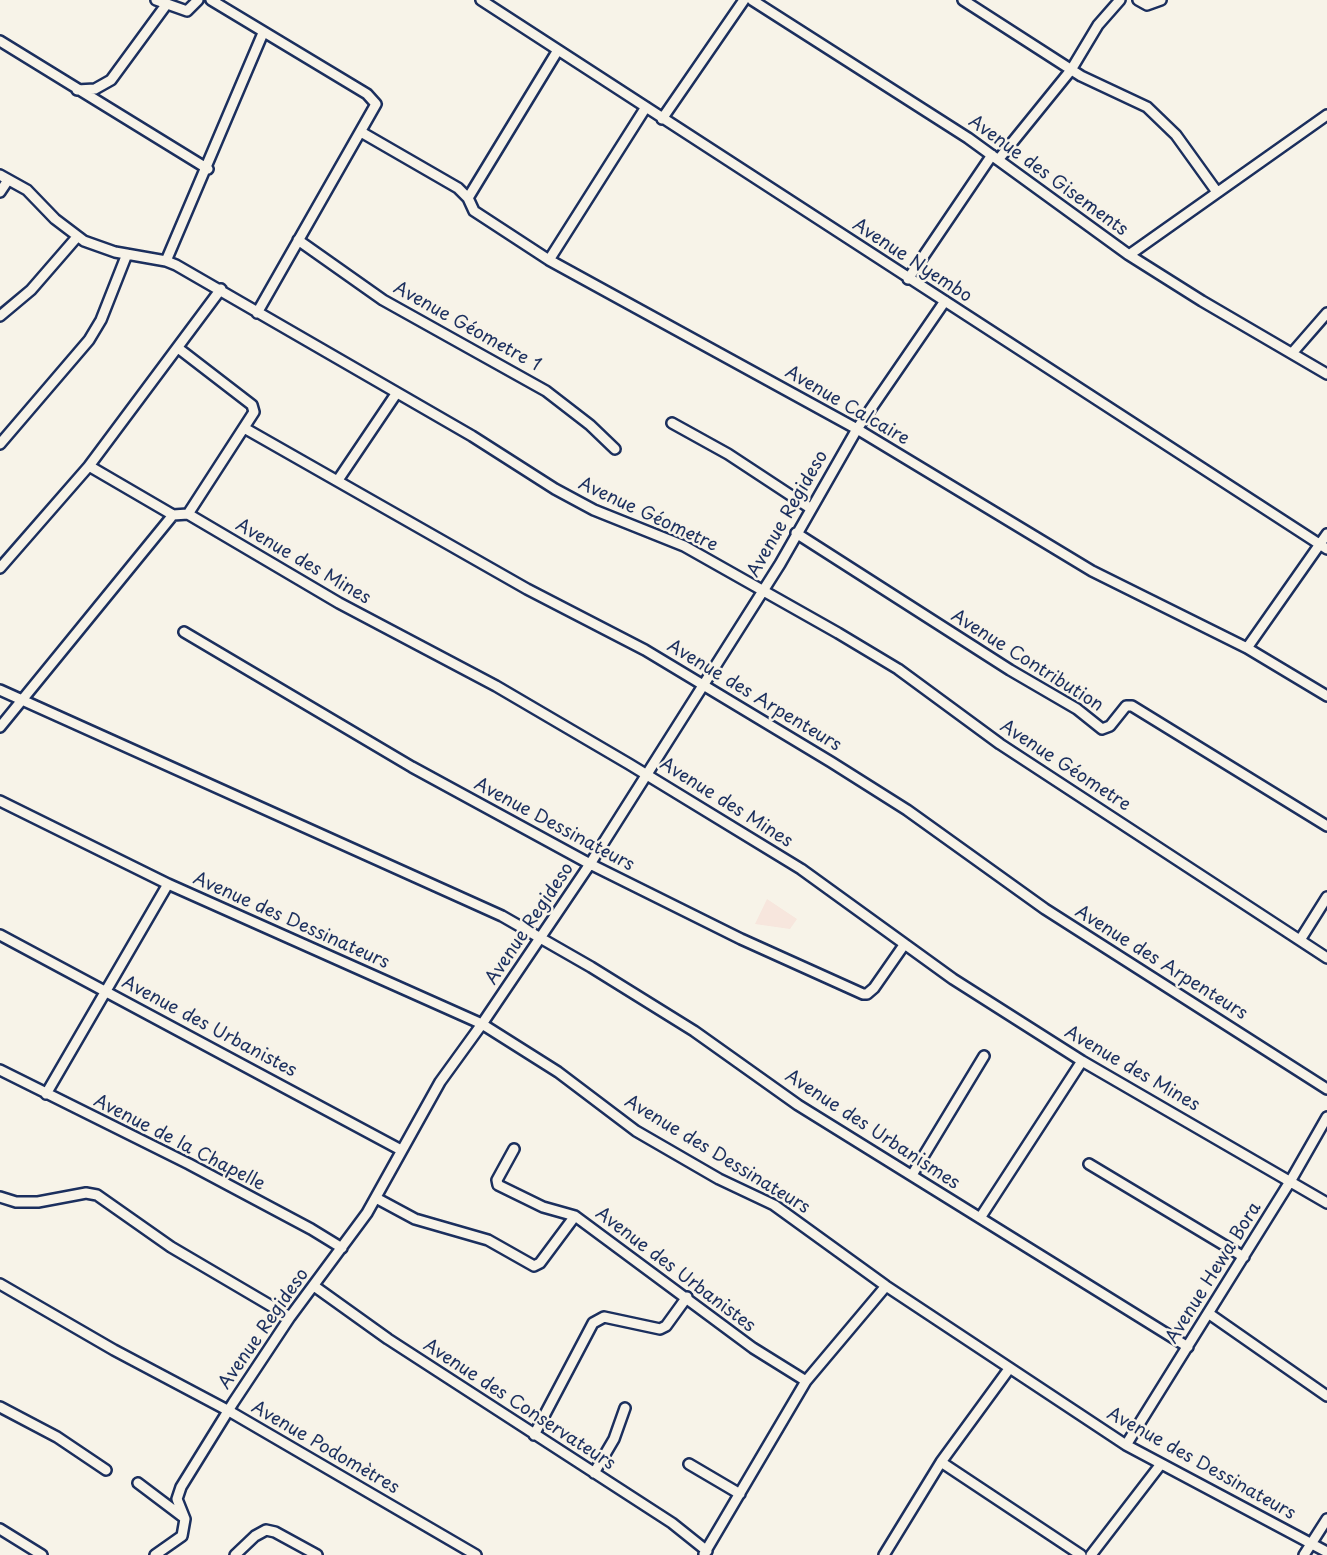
<!DOCTYPE html>
<meta charset="utf-8">
<style>
body{margin:0}
canvas{display:block;background:#f7f3e8}
</style>
<canvas width="1327" height="1555"></canvas>
<script>
const ctx = document.querySelector('canvas').getContext('2d');
ctx.lineJoin = 'round';
function paint(path, color) { ctx.fillStyle = color; ctx.fill(path, 'evenodd'); }
const toPath = rows => new Path2D(rows.map(r => 'M' + r).join(''));
function strokePath(path, color, width, dash) { ctx.strokeStyle = color; ctx.lineWidth = width; ctx.lineCap = dash ? 'butt' : 'round'; ctx.setLineDash(dash || []); ctx.stroke(path); }
function drawText(font, color, halo, rows, align = 'center') {
  ctx.font = font + ' "Playpen Sans",sans-serif'; ctx.lineWidth = 5; ctx.setLineDash([]); ctx.textBaseline = 'middle'; ctx.strokeStyle = halo; ctx.fillStyle = color; for (const [text, x, y, turn = 0] of rows) {
    ctx.save(); ctx.translate(x, y); ctx.rotate((+turn || 0) * Math.PI / 180); ctx.textAlign = isNaN(turn) ? turn : align; if (halo) ctx.strokeText(text, 0, 0); ctx.fillText(text, 0, 0); ctx.restore();
  }
}
const built = toPath([
 [767,899,797,919,790,929,755,924]
]);
const street = toPath([
 [156,0,187,11,198,0],
 [211,0,367,94,376,104,257,313],
 [481,0,1327,549],
 [752,0,968,138,1129,255,1202,301,1327,374],
 [963,0,1081,76,1147,107,1176,135,1217,192],
 [1138,0,1147,5,1161,0],
 [0,41,208,169],
 [77,90,95,89,111,80,166,5],
 [662,119,744,0],
 [361,132,458,188,468,198,474,211,549,260,857,429,1092,571,1247,648,1327,696],
 [998,160,1071,70,1098,25,1120,0],
 [0,175,27,190,55,219,84,241,115,252,166,261,176,265,472,436,555,489,594,510,684,546,838,633,898,669,1000,744,1327,958],
 [0,192,8,180],
 [468,198,558,50],
 [298,240,383,300,546,391,590,425,615,449],
 [1129,255,1327,115],
 [549,260,646,107],
 [166,261,263,33],
 [908,279,992,155],
 [0,316,31,290,77,237],
 [178,348,252,405,254,412,188,514],
 [1293,352,1327,313],
 [672,423,728,454,810,508],
 [246,429,527,589,645,650,831,762,907,810,1045,909,1327,1089],
 [0,444,89,340,101,320,127,254],
 [89,466,173,515,188,514,339,603,496,686,629,764,801,869,953,979,1082,1061,1327,1203],
 [338,480,396,394],
 [796,533,1010,670,1077,709,1102,729,1110,726,1126,706,1132,706,1327,826],
 [0,568,89,466,221,289],
 [184,632,412,767,590,864,741,939,863,994,867,994,874,988,904,945],
 [1247,648,1327,534],
 [0,690,502,916,591,967,694,1031,798,1105,1188,1347],
 [0,727,173,515],
 [0,801,168,884,482,1024,558,1072,636,1131,719,1179,774,1205,886,1286,1126,1445,1327,1552],
 [0,935,401,1150],
 [1300,940,1327,897],
 [0,1070,189,1164,311,1229,342,1248],
 [46,1094,168,884],
 [514,1149,497,1180,498,1185,543,1207,575,1216],
 [1089,1164,1244,1257],
 [912,1175,984,1056],
 [0,1197,16,1202,38,1202,86,1193,97,1195,171,1247,290,1317],
 [376,1198,415,1219,488,1240,534,1266,540,1263,575,1216,753,1348,806,1381],
 [980,1218,1082,1061],
 [0,1284,114,1350,229,1411,476,1555],
 [314,1286,388,1339,672,1523,707,1551],
 [1208,1313,1327,1396],
 [0,1407,57,1437,106,1470],
 [534,1435,593,1323,604,1317,660,1329,666,1326,687,1297],
 [1126,1445,1291,1180,1327,1117],
 [941,1462,1081,1555],
 [689,1464,740,1494],
 [594,1473,614,1439,625,1408],
 [138,1483,183,1517],
 [0,1529,42,1555],
 [704,1554,806,1381,886,1286],
 [155,1555,182,1536,185,1519,177,1499,181,1487,233,1403,290,1317,367,1213,440,1082,482,1024,590,864,780,564,857,429,945,301],
 [235,1555,255,1536,266,1530,275,1532,317,1555],
 [884,1555,941,1462,1009,1369],
 [1091,1555,1161,1464],
 [1304,1555,1327,1519]
]);
const streetNames = [
 ["Avenue des Gisements",1048,176,36],
 ["Avenue Nyembo",912,261,33],
 ["Avenue Géometre 1",467,327,29],
 ["Avenue Calcaire",847,406,30],
 ["Avenue Regideso",788,514,-60],
 ["Avenue Géometre",648,515,25],
 ["Avenue des Mines",303,562,30],
 ["Avenue Contribution",1027,661,32],
 ["Avenue des Arpenteurs",754,696,31],
 ["Avenue Géometre",1065,766,33],
 ["Avenue des Mines",726,803,32],
 ["Avenue Dessinateurs",554,825,28],
 ["Avenue des Dessinateurs",291,921,24],
 ["Avenue Regideso",530,924,-56],
 ["Avenue des Arpenteurs",1161,963,32],
 ["Avenue des Urbanistes",209,1027,28],
 ["Avenue des Mines",1132,1069,30],
 ["Avenue des Urbanismes",872,1130,33],
 ["Avenue de la Chapelle",179,1143,27],
 ["Avenue des Dessinateurs",717,1155,31],
 ["Avenue des Urbanistes",675,1270,37],
 ["Avenue Hewa Bora",1214,1273,-58],
 ["Avenue Regideso",264,1329,-55],
 ["Avenue des Conservateurs",519,1405,33],
 ["Avenue Podomètres",325,1448,30],
 ["Avenue des Dessinateurs",1201,1464,29]
];
paint(built, '#f7e6dd');
strokePath(street, '#1b2f5e', 14);
strokePath(street, '#f7f3e8', 9);
drawText('18px', '#1b2f5e', '#f7f3e8', streetNames);
</script>
